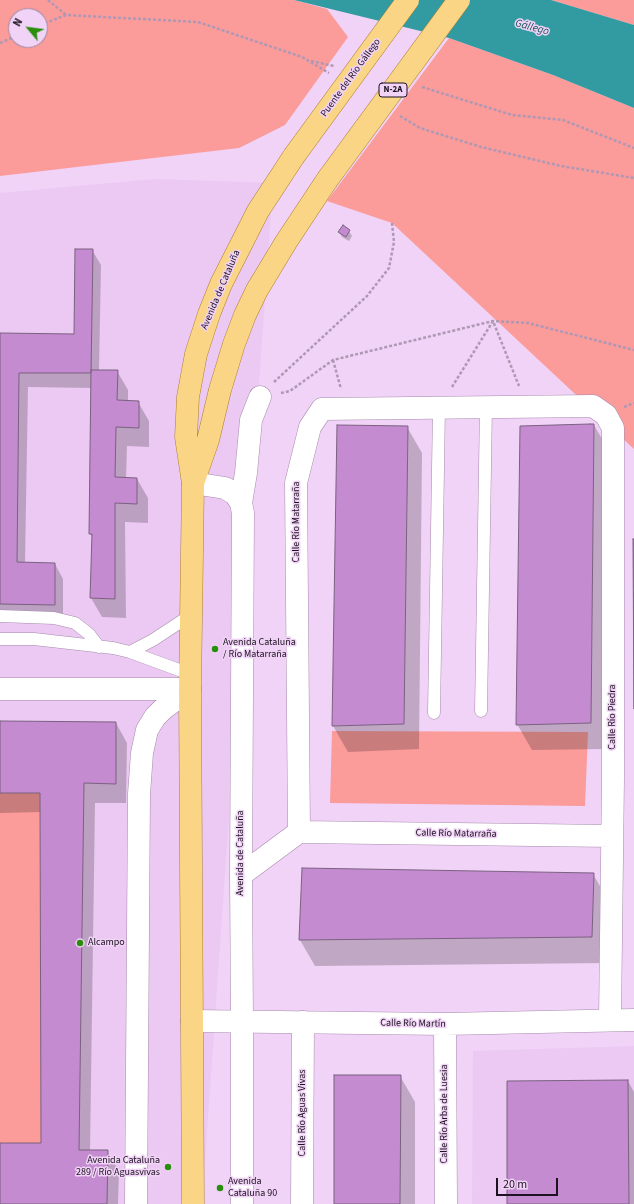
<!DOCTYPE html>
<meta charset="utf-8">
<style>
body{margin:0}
#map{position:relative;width:634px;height:1204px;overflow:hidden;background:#f0d3f6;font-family:"Source Sans 3",sans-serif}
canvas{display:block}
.north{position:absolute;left:8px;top:8px;width:40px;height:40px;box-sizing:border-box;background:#f0d3f6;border:1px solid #9c86a0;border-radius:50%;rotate:299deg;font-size:11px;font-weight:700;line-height:16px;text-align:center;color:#1d121f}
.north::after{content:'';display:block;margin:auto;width:14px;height:18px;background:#298e0b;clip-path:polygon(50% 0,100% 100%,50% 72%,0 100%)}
.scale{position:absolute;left:496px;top:1178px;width:62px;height:18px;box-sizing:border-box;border:2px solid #1d121f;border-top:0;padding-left:5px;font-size:12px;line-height:14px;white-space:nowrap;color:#1d121f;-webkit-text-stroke:3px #f0d3f6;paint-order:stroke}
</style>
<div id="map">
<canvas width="634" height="1204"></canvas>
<div class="north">N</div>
<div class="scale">20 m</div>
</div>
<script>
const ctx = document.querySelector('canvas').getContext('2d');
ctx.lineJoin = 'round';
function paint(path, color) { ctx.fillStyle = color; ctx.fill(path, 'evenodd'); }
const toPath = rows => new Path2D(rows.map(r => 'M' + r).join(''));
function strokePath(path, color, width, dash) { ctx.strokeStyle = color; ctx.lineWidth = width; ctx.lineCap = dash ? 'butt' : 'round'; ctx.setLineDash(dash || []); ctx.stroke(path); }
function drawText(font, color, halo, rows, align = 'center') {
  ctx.font = font + ' "Source Sans 3",sans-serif'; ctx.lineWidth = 3; ctx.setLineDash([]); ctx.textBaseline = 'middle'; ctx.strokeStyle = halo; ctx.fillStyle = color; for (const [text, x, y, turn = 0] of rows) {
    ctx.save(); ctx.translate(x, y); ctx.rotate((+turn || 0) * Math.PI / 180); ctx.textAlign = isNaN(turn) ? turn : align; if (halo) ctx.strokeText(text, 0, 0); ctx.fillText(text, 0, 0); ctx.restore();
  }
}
const built = toPath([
 [155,179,273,183,202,1204,0,1204,0,193],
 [634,1046,634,1204,472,1204,473,1051]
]);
const green = toPath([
 [0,0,294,0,327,9,348,37,285,125,239,148,0,176],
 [16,16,40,16,40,40,16,40],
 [551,0,634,0,634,25],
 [449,38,553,75,634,108,634,449,392,223,327,201],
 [332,731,588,732,585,806,330,803],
 [0,793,40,793,41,1143,0,1143]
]);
const water = toPath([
 [294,0,551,0,634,25,634,108,553,75,449,38]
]);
const shadow = toPath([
 [349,231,352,236,349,241,342,237,339,232],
 [92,250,101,265,99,371,117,371,128,390,128,401,138,402,149,421,149,447,127,446,126,479,137,479,148,498,148,523,125,522,126,618,102,617,91,598,93,539,90,533,91,388,28,387,25,563,55,564,63,579,63,620,0,619,0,334,75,335],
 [594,425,609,451,605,749,532,750,517,724],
 [407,427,422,453,419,749,348,752,333,726],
 [0,722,116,723,127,743,126,803,95,803,90,1151,107,1151,119,1171,118,1204,0,1204,0,1144,42,1144,41,812,0,813],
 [593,874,608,900,606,963,315,966,300,940],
 [400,1076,415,1102,415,1204,335,1204],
 [628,1081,634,1092,634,1204,508,1204]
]);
const building = toPath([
 [343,225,350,230,346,237,338,232,343,225],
 [75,249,93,249,91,373,19,373,17,562,55,563,55,605,0,604,0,333,74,334,75,249],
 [91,370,118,370,117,400,139,401,139,428,116,427,115,477,137,478,137,504,115,503,115,599,90,598,92,534,89,534,91,370],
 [590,424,594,424,591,723,516,725,520,426,590,424],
 [337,425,408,426,404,724,332,726,337,425],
 [633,539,634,539,634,709,633,539],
 [0,721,116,722,116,784,84,783,79,1150,108,1150,107,1204,0,1204,0,1143,41,1143,40,793,0,793,0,721],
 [302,868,594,873,592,937,299,940,302,868],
 [334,1075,401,1075,400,1204,334,1204,334,1075],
 [628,1080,629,1204,507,1204,507,1081,628,1080]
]);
const path = toPath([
 [48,0,66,15],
 [40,25,66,15,198,22,302,57,329,73],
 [0,43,16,36],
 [311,61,334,66],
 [422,87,512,115,563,120,634,148],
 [400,116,420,128,481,147,561,166,634,178],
 [333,360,341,389],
 [274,382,367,296,389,268,394,242,392,223],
 [452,387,493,321,519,386],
 [281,393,290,391,333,360,493,321,528,323,634,350],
 [624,407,634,403]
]);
const service = toPath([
 [0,616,54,618,75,623,89,634,99,647],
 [0,639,34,639,113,648,130,652,190,674],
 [130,652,153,640,191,615],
 [481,711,486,406],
 [434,713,439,408]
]);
const minor = toPath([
 [193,483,225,488,235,494,241,503,243,513,241,875,242,1021,242,1204],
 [241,503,246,473,251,420,260,397],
 [0,689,190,689],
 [299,832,296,483,310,427,322,409,593,406,606,415,613,428,613,778,610,1020],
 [241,875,299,832,612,836],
 [192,1021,445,1024,634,1020],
 [445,1024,446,1204],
 [136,1204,139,794,142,753,147,730,155,717,163,709,190,689],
 [302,1204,303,1022]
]);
const primary = toPath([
 [194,480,208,440,220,390,234,344,245,315,257,290,286,242,327,180],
 [193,1204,190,689,193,483,186,437,188,397,196,354,209,314,221,284,258,211,294,156]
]);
const primaryBridge = toPath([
 [294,156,408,0],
 [327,180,459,0]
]);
const markers = [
 [215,649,4,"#298e0b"],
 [80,943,4,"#298e0b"],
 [168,1167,4,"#298e0b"],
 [220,1188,4,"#298e0b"]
];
const shields = [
 [393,90,28]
];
const shieldNames = [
 ["N-2A",393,90]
];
const streetNames = [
 ["Puente del Río Gállego",351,78,-54],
 ["Avenida de Cataluña",221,290,-67],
 ["Calle Río Matarraña",297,522,-90],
 ["Calle Río Piedra",613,717,-90],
 ["Calle Río Matarraña",456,834,1],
 ["Avenida de Cataluña",241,853,-90],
 ["Calle Río Martín",413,1024,1],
 ["Calle Río Aguas Vivas",303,1113,-90],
 ["Calle Río Arba de Luesia",445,1114,-90]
];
const poiNames = [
 ["Avenida Cataluña",223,643],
 ["/ Río Matarraña",223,655],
 ["Alcampo",88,943],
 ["Avenida Cataluña",160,1161,"right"],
 ["289 / Río Aguasvivas",160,1173,"right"],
 ["Avenida",228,1182],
 ["Cataluña 90",228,1194]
];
const waterNames = [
 ["Gállego",532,28,15]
];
paint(built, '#ecc9f3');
paint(green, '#fb9b9a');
paint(water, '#329ba1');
paint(shadow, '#0003');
paint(building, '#c58bd1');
strokePath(building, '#7a6180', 1);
strokePath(service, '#a68bac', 13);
strokePath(minor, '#a68bac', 23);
strokePath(primary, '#ac7f2e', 23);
strokePath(path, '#af98b4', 2.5, [3, 2]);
strokePath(service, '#fff', 12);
strokePath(minor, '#fff', 22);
strokePath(primary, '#fbd586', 22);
strokePath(primaryBridge, '#ac7f2e', 23, []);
strokePath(primaryBridge, '#fbd586', 22);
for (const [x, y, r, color] of markers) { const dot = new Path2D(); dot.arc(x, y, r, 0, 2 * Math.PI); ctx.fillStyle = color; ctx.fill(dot); strokePath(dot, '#f0d3f6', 1.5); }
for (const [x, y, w] of shields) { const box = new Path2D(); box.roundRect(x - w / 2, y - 7, w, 14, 3); ctx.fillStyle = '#f0d3f6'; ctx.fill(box); strokePath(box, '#1d121f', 1); }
drawText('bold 9px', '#1d121f', null, shieldNames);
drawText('10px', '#1d121f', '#f0d3f6', streetNames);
drawText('10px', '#1d121f', '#f0d3f6', poiNames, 'left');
drawText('italic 11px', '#1a5458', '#f0d3f6', waterNames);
</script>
